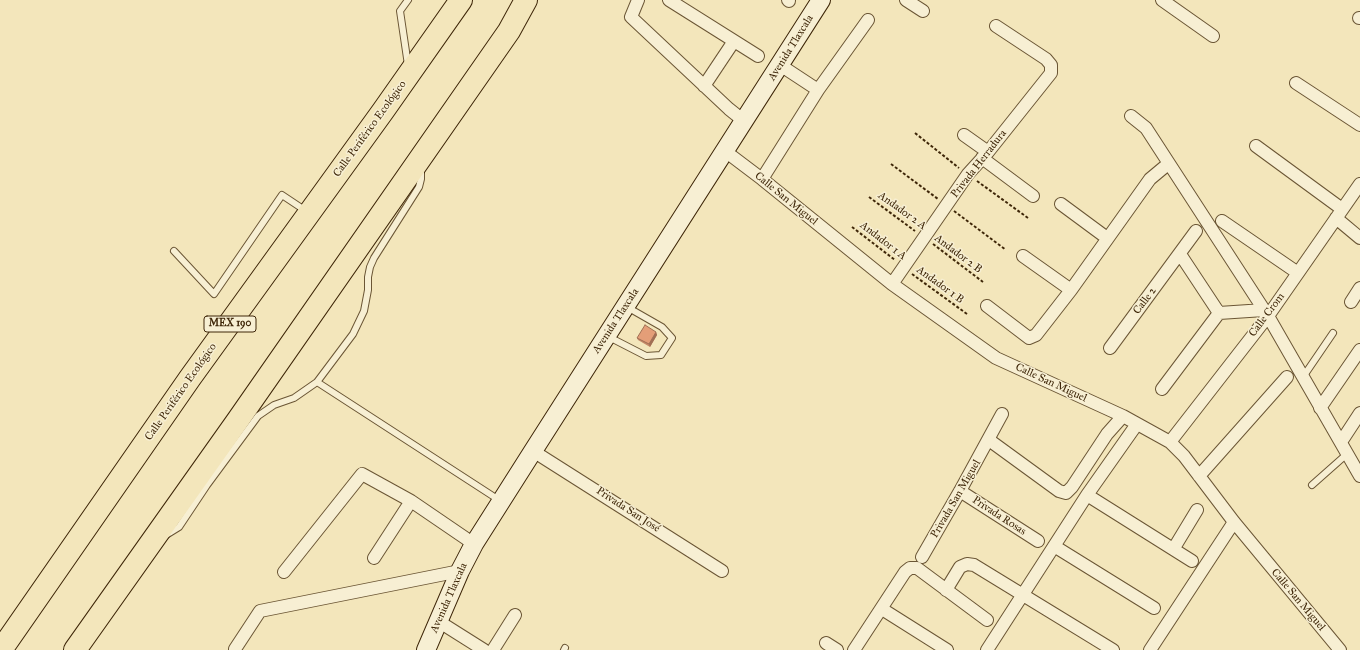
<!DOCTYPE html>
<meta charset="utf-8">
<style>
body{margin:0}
canvas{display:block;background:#f3e6bb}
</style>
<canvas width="1360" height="650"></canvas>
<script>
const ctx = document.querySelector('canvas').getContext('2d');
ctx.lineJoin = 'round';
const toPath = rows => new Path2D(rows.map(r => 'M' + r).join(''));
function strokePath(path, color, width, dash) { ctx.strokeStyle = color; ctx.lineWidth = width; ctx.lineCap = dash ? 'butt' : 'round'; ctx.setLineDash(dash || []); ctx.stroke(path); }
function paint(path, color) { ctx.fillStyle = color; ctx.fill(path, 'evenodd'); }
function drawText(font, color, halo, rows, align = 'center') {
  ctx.font = font + ' "IM FELL Great Primer",serif'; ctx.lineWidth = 3; ctx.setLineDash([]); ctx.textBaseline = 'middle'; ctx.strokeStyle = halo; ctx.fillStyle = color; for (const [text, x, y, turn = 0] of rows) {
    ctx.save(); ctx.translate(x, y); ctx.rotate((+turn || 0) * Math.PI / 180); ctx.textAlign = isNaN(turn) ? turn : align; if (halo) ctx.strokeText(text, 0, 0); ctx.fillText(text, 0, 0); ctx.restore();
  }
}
const path = toPath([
 [915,133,959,168],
 [891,164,938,199],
 [977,181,1028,218],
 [869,197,915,231],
 [954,211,1006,250],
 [852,227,895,260],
 [933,244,983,282],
 [912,274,967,314]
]);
const lane = toPath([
 [408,0,400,11,408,65],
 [174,251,214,294,282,195,306,211],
 [609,337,646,356,661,355,672,338,662,327,627,307],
 [1303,377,1333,333],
 [317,382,499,500],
 [1312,485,1347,454],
 [166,535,179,527,207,485,258,416,274,405,294,398,317,382,353,334,364,311,368,290,368,277,370,267,374,258,419,187,421,179,421,169],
 [564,650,565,648]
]);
const street = toPath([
 [638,0,631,17,729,109,744,121],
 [669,0,758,56],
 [788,0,789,1],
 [906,0,923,11],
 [1162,0,1213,36],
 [1359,18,1360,18],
 [780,65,818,90],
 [1296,83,1360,125],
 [704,86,734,41],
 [1131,116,1146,128,1268,316,1360,476],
 [964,135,988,152],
 [1256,146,1342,209],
 [725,151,762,179,892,284,996,358,1123,416,1170,442,1184,456,1234,522,1340,650],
 [982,158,1033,196],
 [762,179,818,90,868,20],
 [1061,204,1107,238],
 [1336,218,1360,238],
 [1222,221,1298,273],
 [1180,254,1219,313],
 [1023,256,1071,290],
 [892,284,968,174,988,152,1051,73,1051,65,1046,59,996,26],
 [1351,302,1360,288],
 [987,306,1029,338,1036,335,1071,290,1150,179,1168,164],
 [1110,348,1196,231],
 [1162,389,1219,313,1264,310],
 [1320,408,1360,350],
 [989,440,1059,491,1066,493,1072,487,1107,434,1123,416],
 [1170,442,1268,316,1360,184],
 [1341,442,1360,413],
 [533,451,722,571],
 [1199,476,1287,377],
 [960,491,1038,541],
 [1087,495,1192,561],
 [1054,546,1154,608],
 [1174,548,1197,510],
 [922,557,960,491,1002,414],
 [374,558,411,501],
 [284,572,362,474,411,501,474,544],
 [946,590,960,567,967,564,974,565,1113,650],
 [882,609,947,650],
 [438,621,484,650],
 [826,643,837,650],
 [235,649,260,611,460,571],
 [493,650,515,615],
 [854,650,905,572,910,568,917,568,987,620],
 [987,650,1087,495,1137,424],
 [1150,650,1234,522]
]);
const secondary = toPath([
 [426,650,460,571,474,544,533,451,821,0]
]);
const highway = toPath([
 [1,650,190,378,383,111,461,0],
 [75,650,238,420,509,31,526,0]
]);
const wall = toPath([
 [656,332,657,335,650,347,638,340,637,338]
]);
const shadedWall = toPath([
 [656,332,657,335,650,347,649,344]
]);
const building = toPath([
 [645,325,656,332,649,344,637,338,645,325]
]);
const shields = [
 [230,324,52]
];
const shieldNames = [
 ["MEX 190",230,324]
];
const streetNames = [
 ["Avenida Tlaxcala",791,48,-58],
 ["Calle Periférico Ecológico",370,129,-54],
 ["Privada Herradura",979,164,-52],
 ["Calle San Miguel",786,199,39],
 ["Andador 2 A",902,211,36],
 ["Andador 1 A",883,241,38],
 ["Andador 2 B",958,254,37],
 ["Andador 1 B",940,285,36],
 ["Calle 2",1145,301,-53],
 ["Calle Crom",1267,315,-53],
 ["Avenida Tlaxcala",616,321,-57],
 ["Calle San Miguel",1051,383,25],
 ["Calle Periférico Ecológico",181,392,-55],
 ["Privada San Miguel",956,499,-60],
 ["Privada San José",628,510,33],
 ["Privada Rosas",999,516,33],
 ["Avenida Tlaxcala",449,598,-66],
 ["Calle San Miguel",1298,600,50]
];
strokePath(lane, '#6b5635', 8);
strokePath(street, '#6b5635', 14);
strokePath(secondary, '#3e2608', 20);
strokePath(highway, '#3e2608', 24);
strokePath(path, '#3e2608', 2, [3, 2]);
strokePath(lane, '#f7efd3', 6);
strokePath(street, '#f7efd3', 12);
strokePath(secondary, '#f7efd3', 18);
strokePath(highway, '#f3e6bb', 22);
paint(wall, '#c48867');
paint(shadedWall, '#a06f54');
paint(building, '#e49e78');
strokePath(building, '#a06f54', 1);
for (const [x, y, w] of shields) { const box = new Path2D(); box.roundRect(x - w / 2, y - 8, w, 16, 3); ctx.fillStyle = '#f7efd3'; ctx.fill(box); strokePath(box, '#3e2608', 1); }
drawText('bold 10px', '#3e2608', null, shieldNames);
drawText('11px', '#3e2608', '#f7efd3', streetNames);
</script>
